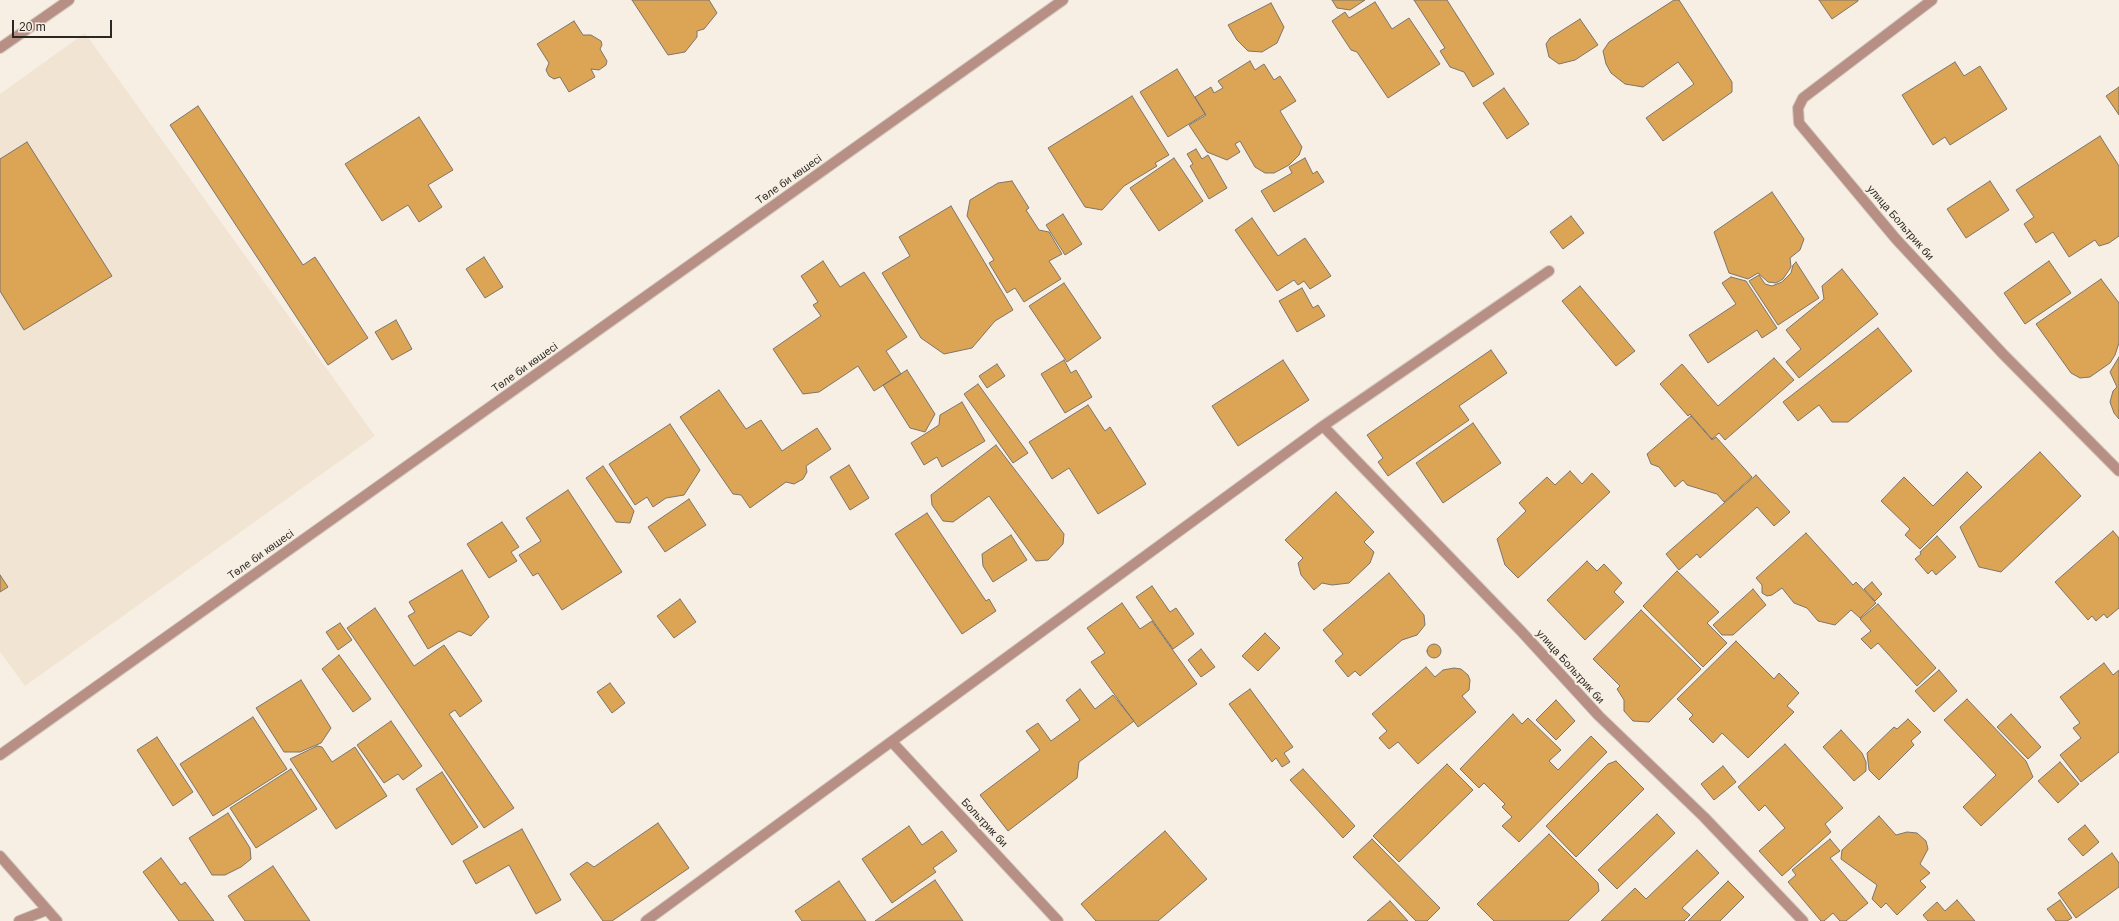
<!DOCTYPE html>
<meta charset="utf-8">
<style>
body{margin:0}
#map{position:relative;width:2119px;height:921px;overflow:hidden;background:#f8efe4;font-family:Helvetica,sans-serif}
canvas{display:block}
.scale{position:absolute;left:12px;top:20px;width:100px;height:18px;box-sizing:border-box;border:2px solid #2b2824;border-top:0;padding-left:5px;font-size:12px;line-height:14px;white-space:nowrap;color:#2b2824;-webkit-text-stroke:3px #f8efe4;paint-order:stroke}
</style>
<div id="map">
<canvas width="2119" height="921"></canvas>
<div class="scale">20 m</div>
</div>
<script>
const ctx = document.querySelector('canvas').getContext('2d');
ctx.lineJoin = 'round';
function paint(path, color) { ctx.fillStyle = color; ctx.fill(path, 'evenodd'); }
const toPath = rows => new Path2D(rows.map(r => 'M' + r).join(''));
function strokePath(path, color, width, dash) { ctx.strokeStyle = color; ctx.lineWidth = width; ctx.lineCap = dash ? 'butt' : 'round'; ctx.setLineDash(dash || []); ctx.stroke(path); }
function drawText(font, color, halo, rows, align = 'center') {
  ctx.font = font + ' Helvetica,sans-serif'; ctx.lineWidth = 4; ctx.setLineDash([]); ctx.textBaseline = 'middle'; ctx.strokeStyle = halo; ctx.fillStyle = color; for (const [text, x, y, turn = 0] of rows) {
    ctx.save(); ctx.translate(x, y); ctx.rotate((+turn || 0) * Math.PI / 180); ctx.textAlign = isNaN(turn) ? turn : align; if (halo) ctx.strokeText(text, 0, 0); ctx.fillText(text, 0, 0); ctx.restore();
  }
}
const built = toPath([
 [85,33,375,436,25,686,0,652,0,94]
]);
const building = toPath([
 [632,0,709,0,717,13,704,29,697,31,697,37,685,52,668,55,632,0],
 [1332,0,1365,0,1350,10,1337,8,1332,0],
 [1414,0,1447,0,1494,74,1473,87,1464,72,1450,67,1440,51,1445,48,1414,0],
 [1674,0,1679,0,1732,82,1732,92,1663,141,1646,118,1694,84,1678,62,1643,87,1625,84,1611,73,1606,64,1603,51,1609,42,1674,0],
 [1819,0,1858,0,1858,1,1832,19,1819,0],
 [1375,2,1392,29,1409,18,1440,64,1388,98,1357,52,1351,50,1332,21,1345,12,1349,18,1375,2],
 [1271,3,1284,27,1277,43,1262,52,1248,51,1237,40,1228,25,1271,3],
 [1580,19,1598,45,1575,60,1559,64,1549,57,1546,44,1550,38,1580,19],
 [574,21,583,35,591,35,601,41,602,45,600,49,607,61,606,65,599,70,591,69,595,77,569,92,560,77,554,79,549,76,546,70,549,63,537,44,574,21],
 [1250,61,1255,70,1264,64,1274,80,1280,76,1296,101,1280,111,1302,147,1299,155,1289,165,1274,173,1265,173,1255,167,1240,141,1235,144,1240,152,1227,160,1207,152,1189,125,1206,115,1195,97,1211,87,1214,93,1223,88,1218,81,1250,61],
 [1955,62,1964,76,1980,66,2007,109,1950,145,1945,137,1933,145,1902,95,1955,62],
 [1177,69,1205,114,1168,137,1140,92,1177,69],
 [2119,87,2119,115,2106,96,2119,87],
 [1504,88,1529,124,1507,139,1483,103,1504,88],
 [1132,96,1169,155,1155,163,1157,166,1124,186,1102,210,1085,207,1048,148,1132,96],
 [198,106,303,265,315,257,368,338,328,365,170,125,198,106],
 [419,117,453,170,428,185,442,207,419,222,408,205,382,221,345,164,419,117],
 [2100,136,2119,166,2119,236,2109,243,2099,246,2095,240,2069,257,2053,232,2036,243,2024,224,2034,217,2016,190,2100,136],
 [27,142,112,276,24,330,0,291,0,159,27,142],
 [1196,149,1202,159,1208,155,1227,188,1209,199,1190,166,1193,164,1187,154,1196,149],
 [1174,158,1203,201,1159,231,1130,188,1174,158],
 [1305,158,1313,174,1317,171,1324,182,1274,212,1261,191,1292,173,1289,167,1305,158],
 [1012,181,1029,208,1026,210,1039,230,1049,232,1062,254,1049,261,1061,279,1024,302,1015,288,1007,293,989,263,994,260,967,216,970,200,998,183,1012,181],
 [1990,181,2009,210,1966,238,1947,209,1990,181],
 [1772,192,1804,239,1800,250,1790,258,1791,267,1783,279,1776,283,1768,282,1758,273,1748,279,1729,273,1714,232,1772,192],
 [951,206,1013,310,995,321,972,348,944,354,921,338,882,273,910,256,899,237,951,206],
 [1063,214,1082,244,1065,255,1046,225,1063,214],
 [1571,216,1584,233,1563,249,1550,232,1571,216],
 [1252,218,1278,256,1305,238,1331,276,1310,289,1304,281,1298,285,1294,280,1277,291,1235,230,1252,218],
 [484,257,503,287,485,298,466,269,484,257],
 [823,261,840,287,864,272,907,337,886,351,901,374,874,391,858,366,819,392,803,394,773,349,821,316,813,305,818,302,801,276,823,261],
 [2049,261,2071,293,2025,324,2004,293,2049,261],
 [1796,262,1819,298,1778,325,1749,281,1759,275,1765,284,1772,286,1782,282,1791,273,1793,265,1796,262],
 [1842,269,1878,314,1799,378,1786,362,1801,349,1786,330,1824,299,1822,286,1842,269],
 [1731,277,1746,281,1777,328,1762,338,1757,330,1708,363,1689,335,1736,304,1722,283,1731,277],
 [2101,279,2119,303,2119,343,2115,355,2110,363,2090,377,2080,378,2071,373,2036,324,2101,279],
 [1064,283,1101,338,1067,362,1029,306,1064,283],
 [1580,286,1635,351,1616,366,1562,301,1580,286],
 [1302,288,1313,308,1318,305,1325,316,1297,332,1279,301,1302,288],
 [396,320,412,349,392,360,375,332,396,320],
 [1878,328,1912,371,1848,422,1832,422,1819,405,1798,421,1783,402,1878,328],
 [1491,350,1507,373,1459,406,1469,420,1388,476,1378,462,1383,458,1367,435,1491,350],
 [2119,357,2119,419,2114,413,2110,402,2113,391,2117,387,2110,372,2119,357],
 [1774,358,1794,380,1725,440,1719,433,1712,439,1690,414,1688,416,1660,384,1682,364,1718,406,1774,358],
 [1064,360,1071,373,1076,370,1092,397,1065,413,1041,374,1064,360],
 [1283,360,1309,400,1238,446,1212,406,1283,360],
 [997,364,1005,376,987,388,979,376,997,364],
 [907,370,935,414,925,432,910,428,883,385,907,370],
 [978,384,1028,453,1013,463,964,394,978,384],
 [719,390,746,429,761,420,782,451,817,428,831,449,806,466,807,472,803,479,794,484,786,482,750,508,741,495,733,494,680,417,719,390],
 [962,402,985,441,942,467,937,457,924,465,911,443,939,425,940,415,962,402],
 [1088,405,1105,431,1110,427,1146,484,1098,514,1069,468,1052,479,1029,442,1088,405],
 [1691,416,1712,440,1716,437,1752,477,1724,502,1717,494,1687,485,1683,480,1675,487,1659,467,1651,464,1647,454,1691,416],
 [1473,423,1501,463,1443,503,1416,463,1473,423],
 [670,424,700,470,684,495,666,498,653,507,647,497,635,505,609,464,670,424],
 [996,445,1064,534,1063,544,1048,560,1036,561,989,496,953,522,943,521,932,505,931,495,996,445],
 [2040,452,2081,496,2001,572,1979,567,1960,527,2040,452],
 [849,465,869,498,850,510,830,477,849,465],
 [603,466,634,511,630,523,616,522,586,478,603,466],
 [1570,471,1582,484,1592,473,1610,492,1518,578,1505,565,1497,539,1526,511,1519,503,1547,477,1555,485,1570,471],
 [1967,472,1982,487,1920,549,1905,535,1910,529,1881,501,1904,477,1933,506,1967,472],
 [1756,475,1790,512,1774,526,1757,507,1700,558,1697,554,1679,570,1666,554,1756,475],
 [568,490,622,572,562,610,538,573,533,576,519,555,541,541,526,518,568,490],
 [1336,492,1374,532,1364,542,1374,552,1370,563,1349,583,1332,585,1322,583,1314,590,1301,575,1298,563,1303,558,1285,540,1336,492],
 [689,499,706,525,665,552,648,527,689,499],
 [927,513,986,601,989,599,996,611,962,634,895,534,927,513],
 [502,522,519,547,511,552,517,561,489,578,467,544,502,522],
 [2113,531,2119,538,2119,608,2107,618,2104,614,2096,621,2092,616,2088,620,2055,582,2113,531],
 [1806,533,1853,585,1856,582,1876,603,1860,618,1851,610,1835,625,1818,621,1807,608,1794,603,1782,588,1772,595,1767,596,1762,593,1762,585,1756,578,1806,533],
 [1011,535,1027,560,993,582,983,566,982,554,1011,535],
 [1937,536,1956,557,1936,575,1932,570,1928,574,1915,559,1921,554,1920,552,1937,536],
 [1587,561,1597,571,1604,564,1622,583,1614,592,1624,602,1585,640,1547,600,1587,561],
 [462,570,489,617,471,636,459,631,428,649,408,616,415,612,409,602,462,570],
 [1677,571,1719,612,1707,623,1727,643,1703,667,1643,606,1677,571],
 [1389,573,1424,615,1425,625,1417,635,1402,640,1360,676,1355,671,1348,677,1335,661,1343,654,1323,630,1389,573],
 [0,575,8,587,0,592,0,575],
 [1872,582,1882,594,1875,601,1864,589,1872,582],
 [1152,586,1170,612,1176,608,1194,634,1173,649,1136,597,1152,586],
 [1753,589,1766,605,1733,635,1722,635,1713,625,1753,589],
 [680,599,696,622,674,638,657,616,680,599],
 [1122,603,1140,629,1152,621,1197,684,1138,727,1091,662,1105,653,1087,628,1122,603],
 [1878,604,1936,668,1917,686,1878,643,1871,649,1861,639,1871,631,1860,619,1878,604],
 [375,608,414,666,444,645,482,701,460,717,455,710,449,714,514,808,484,828,347,628,375,608],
 [1641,610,1701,669,1649,722,1633,721,1624,711,1624,700,1617,689,1620,686,1593,659,1641,610],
 [340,623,352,640,338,650,326,632,340,623],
 [1265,633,1280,648,1258,671,1242,656,1265,633],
 [1736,641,1774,679,1779,673,1799,693,1787,706,1794,712,1748,758,1722,733,1713,743,1689,719,1693,715,1677,699,1736,641],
 '1427 651a7 7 0 1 1 14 0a7 7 0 1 1-14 0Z',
 [1201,649,1215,667,1201,677,1188,660,1201,649],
 [339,655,371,699,353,712,322,669,339,655],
 [2104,663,2113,675,2119,670,2119,752,2081,782,2060,755,2081,738,2073,728,2080,723,2060,697,2104,663],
 [1426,667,1435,677,1443,670,1454,668,1461,669,1468,675,1470,680,1469,690,1462,696,1476,712,1418,764,1398,742,1389,749,1379,738,1387,731,1372,714,1426,667],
 [1939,670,1957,691,1934,712,1915,691,1939,670],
 [301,680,331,728,321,743,300,752,284,752,256,708,301,680],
 [610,683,625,703,612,713,597,692,610,683],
 [1080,689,1095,709,1113,695,1134,721,1079,762,1077,778,1008,831,980,795,1040,750,1026,731,1038,723,1051,741,1080,720,1066,700,1080,689],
 [1250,689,1293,747,1284,753,1290,762,1282,767,1276,758,1272,762,1229,704,1250,689],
 [1967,699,2026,761,2033,777,1981,826,1963,807,1996,775,1944,720,1967,699],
 [1556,700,1575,721,1556,740,1536,720,1556,700],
 [1513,714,1522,724,1528,718,1561,750,1549,761,1558,770,1591,736,1607,752,1519,842,1502,826,1512,817,1502,807,1505,804,1484,783,1479,788,1460,769,1513,714],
 [2011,714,2041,747,2028,759,1997,727,2011,714],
 [253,717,287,769,213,816,180,764,253,717],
 [1908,719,1921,732,1911,741,1914,745,1879,780,1869,770,1867,753,1894,727,1897,729,1908,719],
 [391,721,422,766,403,780,398,774,384,783,357,745,391,721],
 [1841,730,1862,753,1866,762,1866,771,1854,781,1823,747,1841,730],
 [157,737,193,792,173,806,137,750,157,737],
 [1785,744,1843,808,1825,824,1831,832,1782,876,1759,851,1785,828,1765,805,1759,811,1738,787,1785,744],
 [317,746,322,747,332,762,355,747,387,796,336,829,290,759,317,746],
 [1616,761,1644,789,1576,857,1546,826,1608,764,1616,761],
 [2060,762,2079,784,2058,803,2038,781,2060,762],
 [1447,764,1473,790,1399,862,1373,836,1447,764],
 [1723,766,1736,782,1714,800,1701,784,1723,766],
 [291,769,317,809,256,848,230,808,291,769],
 [1303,769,1355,826,1343,838,1290,780,1303,769],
 [442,772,478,827,452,845,416,789,442,772],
 [228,813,250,848,251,859,241,867,225,875,212,875,189,838,228,813],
 [1657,814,1675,833,1617,889,1598,870,1657,814],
 [1879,816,1896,835,1907,832,1917,833,1926,841,1928,849,1920,864,1930,873,1920,881,1926,887,1897,915,1886,903,1881,908,1872,899,1877,885,1841,859,1842,850,1879,816],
 [658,823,689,868,612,921,603,921,570,874,587,862,594,867,658,823],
 [2085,825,2099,842,2083,856,2068,839,2085,825],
 [909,826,922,845,942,831,957,851,933,868,936,872,892,903,862,859,909,826],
 [522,829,561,900,536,914,509,865,476,884,463,861,522,829],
 [1165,831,1207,879,1158,921,1096,921,1081,904,1165,831],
 [1549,834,1598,883,1599,891,1568,921,1494,921,1477,904,1549,834],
 [1372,839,1440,908,1427,921,1416,921,1353,857,1372,839],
 [1830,839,1840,851,1830,858,1868,903,1846,921,1840,921,1833,913,1824,921,1821,921,1788,882,1796,875,1792,870,1830,839],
 [1697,850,1719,873,1682,908,1690,915,1684,921,1601,921,1635,888,1646,899,1697,850],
 [2112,853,2119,863,2119,887,2076,918,2058,893,2112,853],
 [161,858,181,885,185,882,214,921,179,921,143,872,161,858],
 [273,866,310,921,245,921,228,896,273,866],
 [935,880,963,921,875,921,935,880],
 [839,881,866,921,802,921,795,911,839,881],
 [1728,881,1744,897,1720,921,1688,921,1728,881],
 [1957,900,1975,921,1928,921,1923,915,1937,902,1945,911,1957,900],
 [2060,900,2072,918,2067,921,2056,921,2047,909,2060,900],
 [1390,901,1408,921,1367,921,1390,901]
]);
const street = toPath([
 [1932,0,1803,98,1798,108,1799,123,1896,239,2003,354,2119,471],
 [0,48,69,0],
 [1323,426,1521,631,1599,716,1704,817,1803,921],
 [892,742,1058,921],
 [0,755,1063,0],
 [0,856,57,921],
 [19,921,47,910],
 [646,921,1323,426,1549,271]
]);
const streetNames = [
 ["Төле би көшесі",789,180,-35],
 ["улица Больтрик би",1900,223,49],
 ["Төле би көшесі",525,368,-35],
 ["Төле би көшесі",261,555,-35],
 ["улица Больтрик би",1570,667,48],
 ["Больтрик би",984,823,47]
];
paint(built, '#f1e4d2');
paint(building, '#dca555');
strokePath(building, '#7c746b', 1);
strokePath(street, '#d3cbc1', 12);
strokePath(street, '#b88f84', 10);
drawText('11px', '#2b2824', '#f8efe4', streetNames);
</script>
